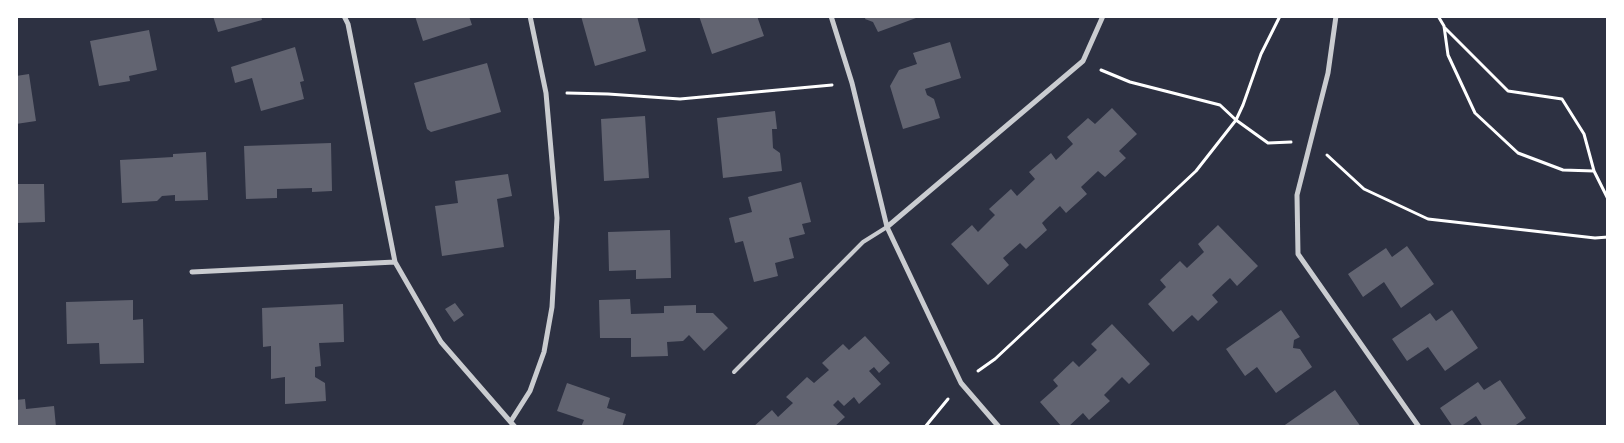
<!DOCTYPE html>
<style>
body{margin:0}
#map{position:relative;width:1624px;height:443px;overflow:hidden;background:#2d3142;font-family:"IBM Plex Serif",serif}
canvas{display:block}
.frame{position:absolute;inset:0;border:18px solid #fff;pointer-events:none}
</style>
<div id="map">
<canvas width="1624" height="443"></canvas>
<div class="frame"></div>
</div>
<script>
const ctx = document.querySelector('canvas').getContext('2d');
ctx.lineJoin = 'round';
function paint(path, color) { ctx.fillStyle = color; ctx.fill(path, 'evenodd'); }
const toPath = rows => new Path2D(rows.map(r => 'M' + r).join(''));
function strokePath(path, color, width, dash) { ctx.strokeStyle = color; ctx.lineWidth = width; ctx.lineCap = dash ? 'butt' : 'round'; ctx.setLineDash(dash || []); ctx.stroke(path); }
const building = toPath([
 [213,16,261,16,262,20,218,32],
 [415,16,469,16,472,25,423,41],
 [581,16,637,16,646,51,595,66],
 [699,16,757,16,764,36,712,54],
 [866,16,915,16,916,18,878,32,873,22,865,19],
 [149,30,157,70,129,76,130,81,99,86,90,41],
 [950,42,961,78,925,89,927,95,934,99,940,118,903,129,890,86,899,70,917,64,913,53],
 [295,47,304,81,300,82,304,99,261,111,252,78,235,83,231,67],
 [487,63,501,112,431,132,427,129,414,83],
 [29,74,36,121,16,124,16,76],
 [1112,108,1137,134,1119,151,1126,158,1105,177,1098,171,1081,187,1087,194,1066,213,1060,206,1046,219,1042,223,1047,230,1026,249,1020,243,1003,258,1009,265,988,285,951,244,972,225,978,232,995,215,989,209,1011,189,1017,196,1035,179,1029,172,1051,153,1056,160,1073,144,1067,137,1088,118,1095,124],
 [775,111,777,129,772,129,773,148,780,153,782,171,723,178,717,118],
 [645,116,649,178,604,181,601,119],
 [331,143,332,191,312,192,312,188,277,189,277,198,246,199,244,146],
 [206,152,208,200,175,201,175,195,162,196,157,201,122,203,120,160,173,157,173,154],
 [508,174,512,196,497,199,504,247,442,256,435,206,458,203,455,181],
 [801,182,811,222,802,224,805,234,789,238,794,258,775,263,778,276,754,282,743,241,735,243,729,218,752,212,748,197],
 [16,184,44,184,45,222,16,223],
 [1218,225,1258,266,1237,286,1230,278,1212,295,1218,302,1198,321,1192,315,1173,332,1148,304,1166,287,1160,280,1180,261,1187,268,1204,252,1198,244],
 [670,230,671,278,636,279,636,270,609,271,608,232],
 [1407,246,1434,284,1401,308,1384,282,1363,297,1348,274,1386,248,1392,257],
 [630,299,631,314,664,313,664,306,696,305,696,313,713,313,728,328,704,351,689,335,683,341,667,342,668,356,631,357,631,338,600,338,599,300],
 [133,300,133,320,143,319,144,363,100,364,99,343,67,344,66,302],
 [455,303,464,315,454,322,445,309],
 [343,304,344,342,319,343,321,366,315,367,315,377,325,383,326,401,285,404,285,377,271,379,271,346,263,347,262,308],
 [1281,310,1300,337,1294,340,1293,348,1300,349,1312,367,1276,393,1257,367,1245,376,1226,349],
 [1452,310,1478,348,1445,371,1428,347,1407,361,1392,339,1430,313,1436,321],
 [1112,324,1150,364,1129,384,1122,377,1104,395,1110,401,1089,420,1083,413,1068,427,1062,427,1040,402,1058,386,1053,380,1073,361,1079,367,1097,350,1091,344],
 [865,336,890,363,879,373,874,367,869,371,881,384,859,404,854,397,844,406,838,400,833,405,845,417,834,427,753,427,772,410,778,417,793,403,786,397,807,377,814,383,829,370,822,363,843,344,849,350],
 [1500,380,1526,418,1513,427,1483,427,1476,416,1460,427,1453,427,1440,408,1478,382,1484,390],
 [567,383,610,398,607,408,626,414,622,427,581,427,584,420,557,411],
 [1335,390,1361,427,1282,427],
 [25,399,26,409,54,406,56,427,16,427,16,400]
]);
const path = toPath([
 [1438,16,1444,26,1448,55,1475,113,1518,153,1563,170,1594,171,1608,199],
 [1444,27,1508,91,1562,99,1584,134,1594,171],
 [1101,70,1130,82,1220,105,1236,120,1243,105,1261,54,1280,16],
 [567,93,608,94,680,99,832,85],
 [1327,155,1364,189,1428,219,1595,238,1608,237],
 [978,371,995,359,1196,171,1236,120,1268,143,1291,142],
 [925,427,948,399]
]);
const service = toPath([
 [734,372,863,242,887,227]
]);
const minor = toPath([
 [344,16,348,24,395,262,441,342,515,427],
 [831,16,852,83,887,227,961,383,999,427],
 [1336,16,1328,73,1297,195,1298,254,1419,427],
 [887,227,1083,61,1103,16],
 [192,272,395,262],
 [511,421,530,391,544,352,552,307,557,218,546,93,530,16]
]);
paint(building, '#626471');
strokePath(path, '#fff', 3);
strokePath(service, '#caccd0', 4);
strokePath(minor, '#caccd0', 5);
</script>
